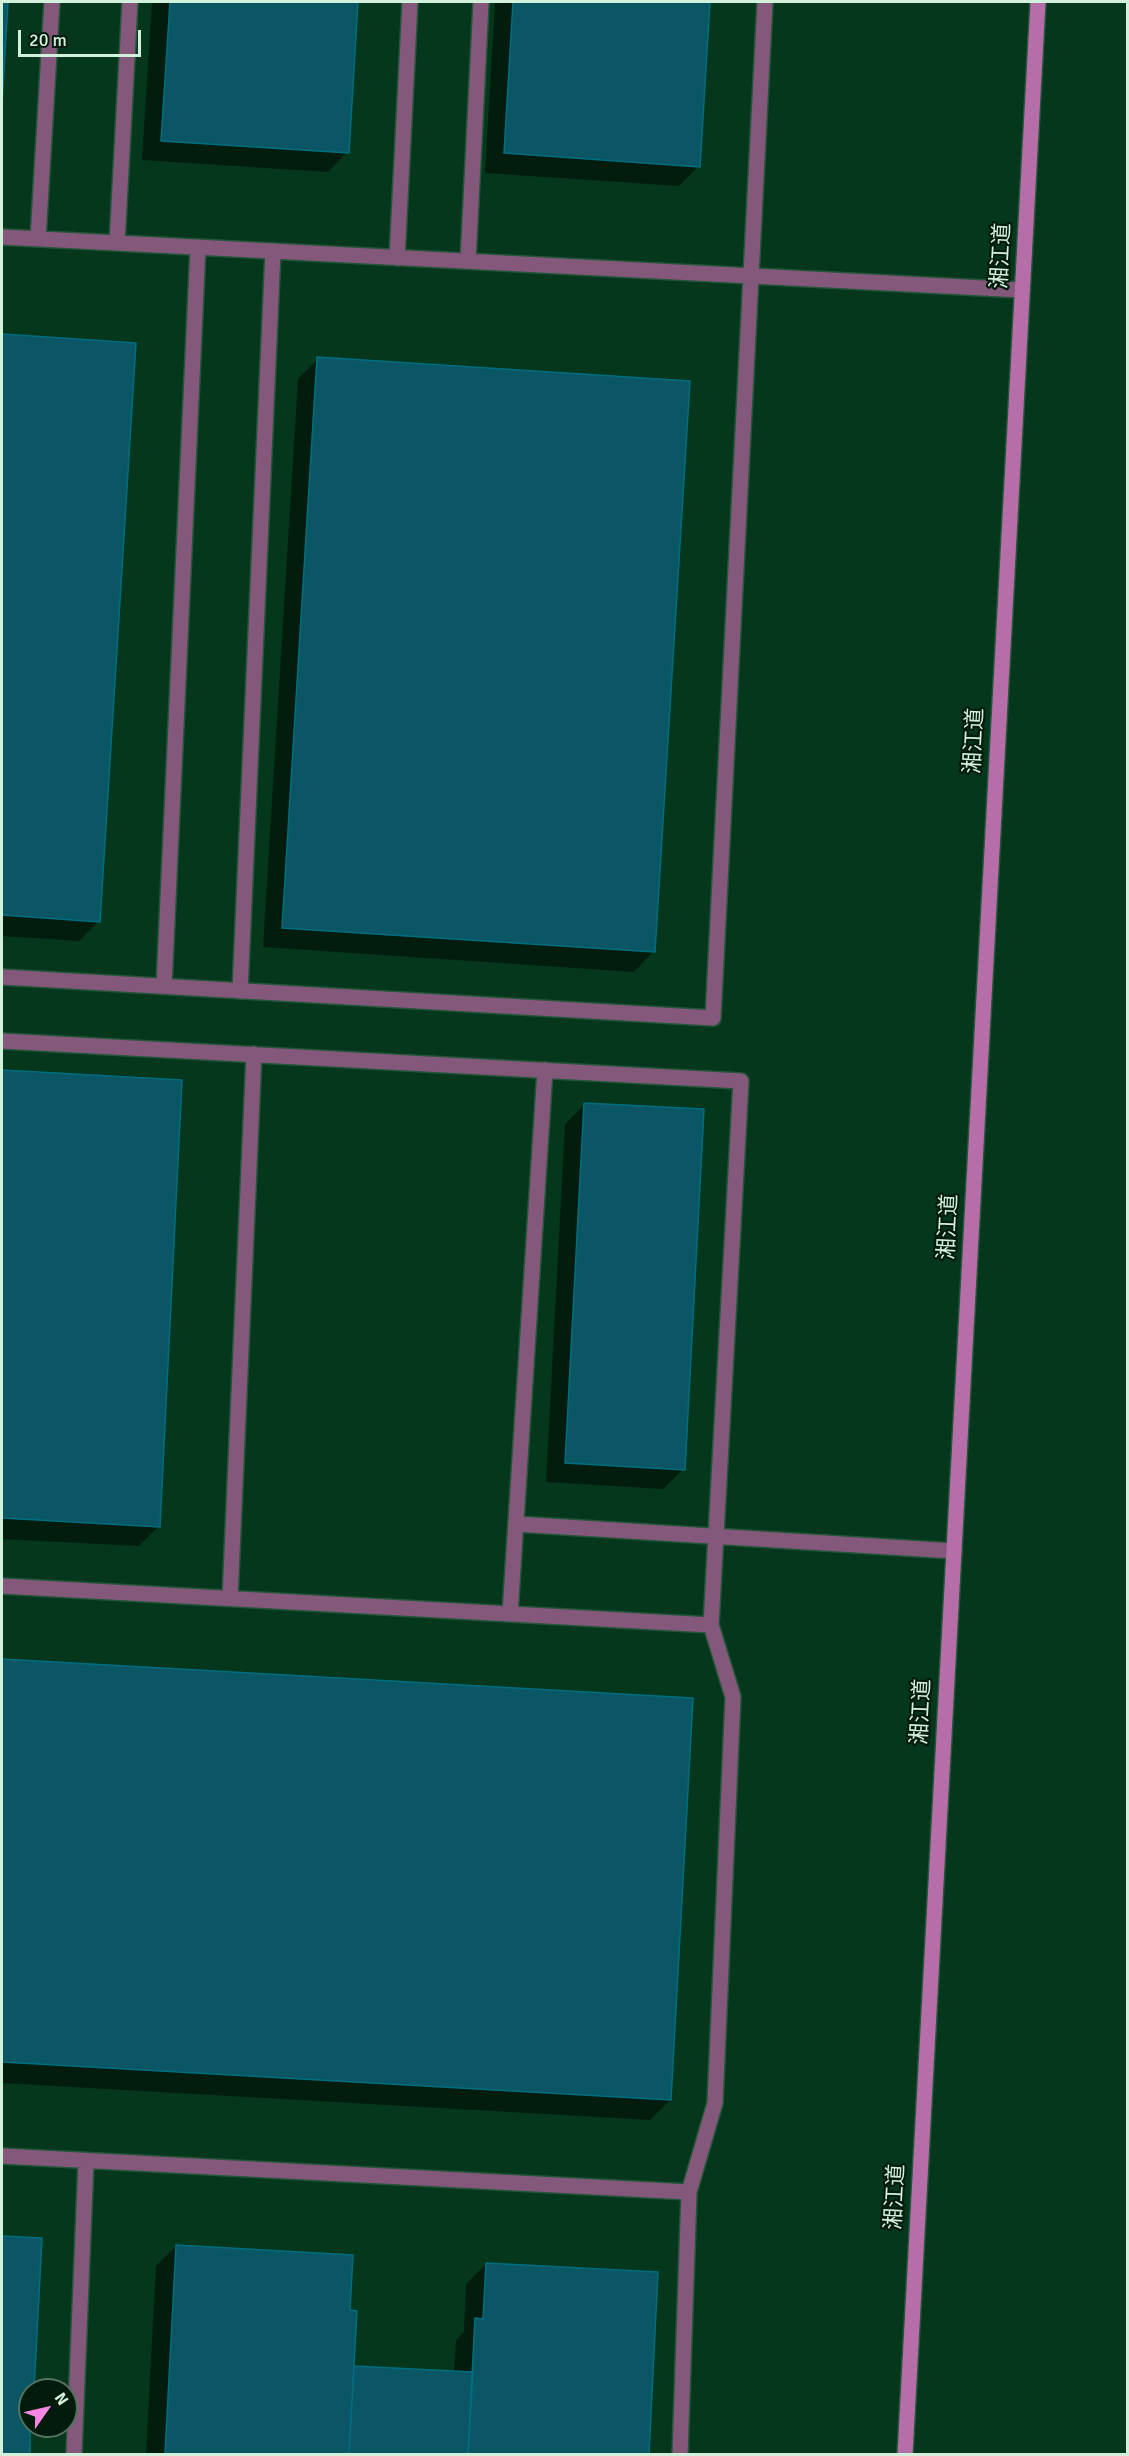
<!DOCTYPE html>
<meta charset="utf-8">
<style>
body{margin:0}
#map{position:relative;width:1129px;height:2456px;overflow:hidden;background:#04371c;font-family:Signika,sans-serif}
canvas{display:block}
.frame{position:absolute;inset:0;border:3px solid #d2f1db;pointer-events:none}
.north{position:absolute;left:18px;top:2378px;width:60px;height:60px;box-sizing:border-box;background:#021b0c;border:2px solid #55715f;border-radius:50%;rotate:56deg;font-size:16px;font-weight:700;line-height:24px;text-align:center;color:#d2f1db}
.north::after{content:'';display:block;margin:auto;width:21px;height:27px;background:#fb87e5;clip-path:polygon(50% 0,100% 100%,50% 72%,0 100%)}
.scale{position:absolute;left:18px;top:30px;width:123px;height:27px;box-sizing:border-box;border:3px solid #d2f1db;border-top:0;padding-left:8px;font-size:18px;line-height:21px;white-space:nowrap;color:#d2f1db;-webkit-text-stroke:4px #021b0c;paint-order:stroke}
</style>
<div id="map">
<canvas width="1129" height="2456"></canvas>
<div class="frame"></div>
<div class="north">N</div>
<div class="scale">20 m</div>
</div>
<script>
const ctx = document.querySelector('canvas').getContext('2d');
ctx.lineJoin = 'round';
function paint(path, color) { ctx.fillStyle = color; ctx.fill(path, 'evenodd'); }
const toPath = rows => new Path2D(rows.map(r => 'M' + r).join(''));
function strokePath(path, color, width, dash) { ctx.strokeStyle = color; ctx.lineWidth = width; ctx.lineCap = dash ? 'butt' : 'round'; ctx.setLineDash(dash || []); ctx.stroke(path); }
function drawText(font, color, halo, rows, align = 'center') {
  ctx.font = font + ' Signika,"Noto Sans SC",sans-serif'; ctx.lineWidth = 4.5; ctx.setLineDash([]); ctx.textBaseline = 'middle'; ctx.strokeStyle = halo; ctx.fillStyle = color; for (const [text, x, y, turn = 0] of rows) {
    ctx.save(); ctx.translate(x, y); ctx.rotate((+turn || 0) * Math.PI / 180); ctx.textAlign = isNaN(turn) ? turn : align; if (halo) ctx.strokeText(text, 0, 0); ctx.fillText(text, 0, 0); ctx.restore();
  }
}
const shadow = toPath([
 [2,2,6,2,2,80],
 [152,2,357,2,347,152,328,172,142,160],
 [495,2,709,2,699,166,679,186,485,173],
 [2,336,134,345,99,921,79,941,2,936],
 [318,359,653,952,634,972,263,947,298,379],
 [2,1072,180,1081,159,1526,139,1546,2,1539],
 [585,1104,683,1470,663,1489,546,1482,565,1124],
 [2,1660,691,1699,670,2100,650,2120,2,2083],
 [2,2238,40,2240,32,2390,30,2390,29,2454,2,2454],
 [176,2246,348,2311,352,2367,454,2372,456,2340,464,2332,466,2284,486,2264,657,2274,647,2454,146,2454,156,2266]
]);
const building = toPath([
 [2,2,8,2,2,104,2,2],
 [170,2,358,2,349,153,161,141,170,2],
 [513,2,710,2,700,167,504,153,513,2],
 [2,334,136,343,100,922,2,915,2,334],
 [317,357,690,381,655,952,282,928,317,357],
 [2,1070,182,1080,160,1527,2,1518,2,1070],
 [584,1103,704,1109,685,1470,565,1463,584,1103],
 [2,1659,693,1698,671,2100,2,2062,2,1659],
 [2,2236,42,2238,34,2390,30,2390,30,2454,2,2454,2,2236],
 [176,2245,353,2255,350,2310,357,2311,349,2454,165,2454,176,2245],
 [486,2263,658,2272,649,2454,468,2454,475,2318,483,2319,486,2263],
 [354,2366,473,2372,468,2454,349,2454,354,2366]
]);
const service = toPath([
 [2,237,1022,290],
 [38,239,52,2],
 [117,243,130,2],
 [397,258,410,2],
 [468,261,481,2],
 [2,977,713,1018,765,2],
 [164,986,198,247],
 [240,991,273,251],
 [2,1041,741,1081,711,1625,733,1697,715,2103,689,2192,680,2454],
 [516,1524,954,1551],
 [2,1586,711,1625],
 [230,1598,254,1054],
 [510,1614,545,1070],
 [2,2156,689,2192],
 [74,2454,86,2161]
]);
const secondary = toPath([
 [905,2454,1038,2]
]);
const streetNames = [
 ["湘江道",1002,256,-87],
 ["湘江道",975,741,-87],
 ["湘江道",949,1227,-87],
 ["湘江道",922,1712,-87],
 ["湘江道",896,2197,-87]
];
paint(shadow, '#0007');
paint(building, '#0b5664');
strokePath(building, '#006e80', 1.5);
strokePath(service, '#25553b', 18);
strokePath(secondary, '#25553b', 18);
strokePath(service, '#84587b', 15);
strokePath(secondary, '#b56ea7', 15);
drawText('22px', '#d2f1db', '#021b0c', streetNames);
</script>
